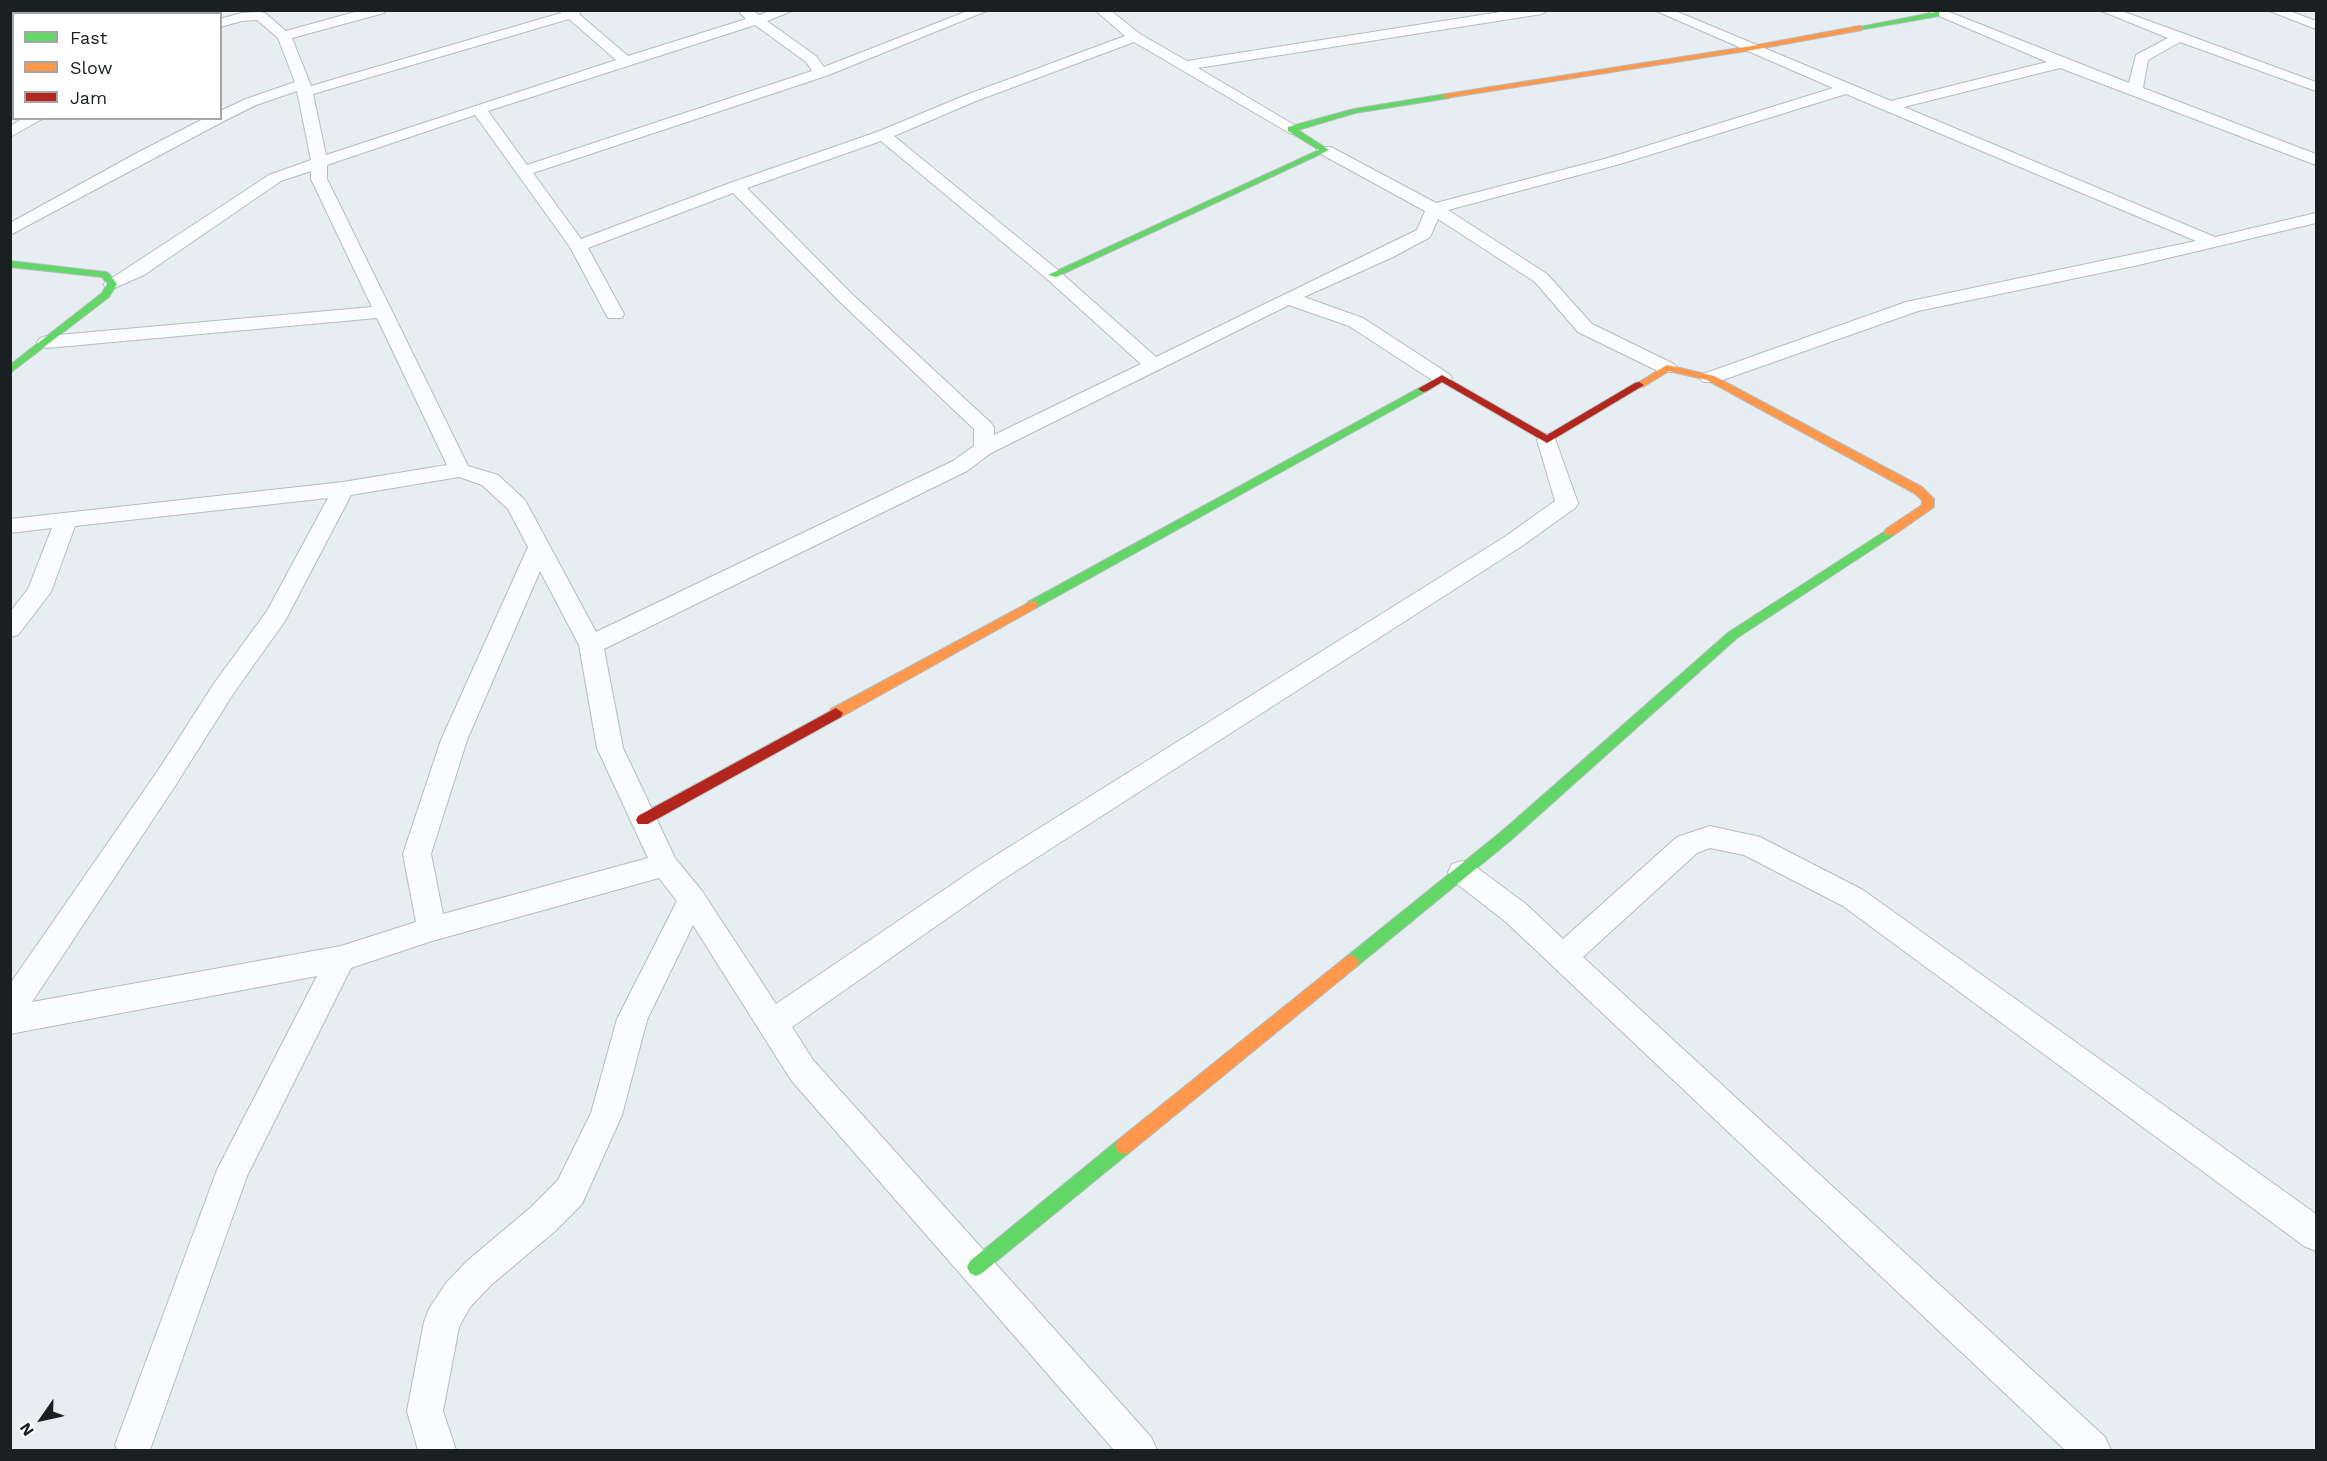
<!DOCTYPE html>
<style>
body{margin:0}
#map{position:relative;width:2327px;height:1461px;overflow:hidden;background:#e6eef1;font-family:"Work Sans",sans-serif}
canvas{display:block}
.frame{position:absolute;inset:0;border:12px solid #1a1f21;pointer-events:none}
.legend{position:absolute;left:12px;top:12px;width:210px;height:108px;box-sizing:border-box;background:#fff;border:2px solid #a3a5a6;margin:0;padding:8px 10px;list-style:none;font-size:18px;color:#1a1f21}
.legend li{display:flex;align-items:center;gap:12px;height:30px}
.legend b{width:30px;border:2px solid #a3a5a6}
.north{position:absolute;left:12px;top:1389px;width:60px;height:60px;-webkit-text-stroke:4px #fff;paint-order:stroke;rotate:236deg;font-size:16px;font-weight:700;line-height:24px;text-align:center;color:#1a1f21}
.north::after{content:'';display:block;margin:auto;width:21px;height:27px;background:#1a1f21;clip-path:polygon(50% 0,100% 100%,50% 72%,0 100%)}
</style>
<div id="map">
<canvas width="2327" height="1461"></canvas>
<div class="frame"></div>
<ul class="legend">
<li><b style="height:8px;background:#63d668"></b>Fast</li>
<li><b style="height:8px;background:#ff974d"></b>Slow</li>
<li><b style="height:8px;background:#b3261e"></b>Jam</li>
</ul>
<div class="north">N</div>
</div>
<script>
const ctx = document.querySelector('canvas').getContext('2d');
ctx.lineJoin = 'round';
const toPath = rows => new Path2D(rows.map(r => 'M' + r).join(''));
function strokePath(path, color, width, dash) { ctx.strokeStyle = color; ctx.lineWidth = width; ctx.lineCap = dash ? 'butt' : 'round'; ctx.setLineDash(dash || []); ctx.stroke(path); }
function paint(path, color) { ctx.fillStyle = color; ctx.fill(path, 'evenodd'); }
const street = toPath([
 [88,10,104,10,102,14,86,14,88,10],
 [362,10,385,10,384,13,292,38,311,86,561,13,560,10,582,10,579,14,628,56,746,19,740,13,742,10,752,10,759,15,773,10,794,10,767,21,816,56,824,67,970,10,989,10,826,76,533,173,581,239,730,183,877,132,966,95,1125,36,1095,10,1110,10,1140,34,1187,61,1513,10,1548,10,1542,14,1198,68,1296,126,1299,129,1296,132,1291,134,1134,42,976,101,894,136,1059,271,1156,357,1417,230,1425,211,1319,153,1317,150,1319,147,1331,147,1436,203,1608,158,1833,88,1654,10,1673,10,1891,101,2047,62,1925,10,1944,10,2129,83,2136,55,2168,38,2099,10,2119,10,2316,82,2316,91,2180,42,2148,60,2143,88,2316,154,2316,165,2060,68,1904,107,2215,237,2316,213,2316,223,2134,266,1918,311,1717,382,1703,382,1700,378,1703,374,1906,302,2196,241,1846,94,1620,164,1448,210,1547,274,1592,324,1674,364,1677,368,1674,372,1660,372,1578,332,1535,282,1438,219,1430,237,1393,257,1304,297,1363,318,1449,374,1452,378,1449,382,1435,382,1349,326,1289,305,991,453,967,471,604,649,623,748,675,858,702,891,776,1004,982,864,1506,536,1555,501,1537,440,1540,436,1547,434,1554,436,1578,503,1575,508,1522,546,1002,880,792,1027,813,1060,1151,1437,1157,1450,1114,1450,791,1080,693,925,647,1020,622,1115,582,1204,554,1232,491,1285,470,1307,459,1327,443,1411,456,1450,418,1450,407,1411,424,1322,429,1309,446,1283,467,1261,530,1208,558,1180,591,1113,617,1019,677,901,659,878,432,941,351,968,247,1176,150,1450,118,1450,115,1445,217,1170,317,976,10,1034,10,984,159,769,215,682,267,611,328,498,75,526,51,592,18,635,10,637,10,612,28,589,52,528,10,533,10,519,343,482,447,465,377,318,47,348,40,346,37,342,40,338,47,336,372,307,311,179,311,171,281,181,144,275,112,289,106,288,103,284,269,175,311,160,297,91,256,105,224,121,10,235,10,223,135,154,205,118,220,118,220,111,246,99,295,82,278,38,257,20,242,21,220,27,220,19,241,13,260,12,265,13,286,31,362,10],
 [569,19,616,60,326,155,313,94,569,19],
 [755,25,806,62,812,71,527,165,488,111,755,25],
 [475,115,570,247,608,318,622,318,624,314,588,248,733,193,839,301,974,429,974,446,953,461,596,632,525,500,498,475,468,466,327,179,327,165,475,115],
 [881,141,1047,279,1141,364,994,435,994,427,991,423,851,293,747,188,881,141],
 [459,477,482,485,508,509,528,547,441,740,403,854,416,922,341,946,32,1002,177,783,233,694,285,621,351,495,459,477],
 [540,571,579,645,597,748,648,858,443,914,431,854,467,740,540,571],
 [2267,10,2287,10,2316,21,2316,29,2267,10],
 [14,47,14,55,10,56,10,48,14,47],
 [24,118,44,118,10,137,10,126,24,118],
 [1710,826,1760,837,1863,890,2316,1214,2316,1251,2304,1246,1843,906,1744,855,1710,848,1697,853,1583,957,2105,1437,2111,1450,2065,1450,1506,922,1452,880,1448,872,1452,864,1462,861,1472,864,1526,904,1563,939,1677,837,1710,826]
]);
const fast = toPath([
 [1936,12,1939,12,1939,16,1859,30,1855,28,1936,12],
 [1446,94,1449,94,1449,98,1355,113,1298,130,1329,150,1056,277,1048,275,1319,150,1288,131,1288,127,1354,109,1446,94],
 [10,261,105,272,108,273,117,284,109,297,10,373,10,365,102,293,107,284,102,277,10,267,10,261],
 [1423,386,1428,389,1427,391,1036,608,1028,608,1026,605,1028,602,1423,386],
 [1890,528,1894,529,1896,532,1894,535,1737,638,1511,840,1356,967,1351,969,1346,967,1343,962,1346,957,1501,832,1729,632,1890,528],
 [1124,1138,1130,1140,1133,1146,1130,1152,982,1273,976,1276,970,1273,967,1267,970,1261,1118,1140,1124,1138]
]);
const slow = toPath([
 [1859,26,1862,26,1862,30,1752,50,1446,98,1442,96,1446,94,1752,46,1859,26],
 [1667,365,1714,376,1922,487,1934,499,1934,507,1894,535,1886,535,1884,532,1886,529,1922,505,1922,500,1914,493,1707,380,1669,371,1643,387,1639,388,1634,385,1667,365],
 [1032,601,1036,602,1038,605,1036,608,841,717,831,717,829,713,831,709,1032,601],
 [1351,955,1356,957,1359,962,1356,967,1130,1152,1124,1154,1118,1152,1115,1146,1118,1140,1346,957,1351,955]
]);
const jam = toPath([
 [1442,375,1547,435,1635,383,1639,382,1644,385,1547,443,1442,382,1427,391,1423,392,1418,389,1442,375],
 [836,708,843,713,841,717,648,824,638,824,636,820,638,816,836,708]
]);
strokePath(street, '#b6bcbf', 2);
strokePath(fast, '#b6bcbf', 2);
strokePath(slow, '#b6bcbf', 2);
strokePath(jam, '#b6bcbf', 2);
paint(street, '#fbfcfd');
paint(fast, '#63d668');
paint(slow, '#ff974d');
paint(jam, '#b3261e');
</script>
